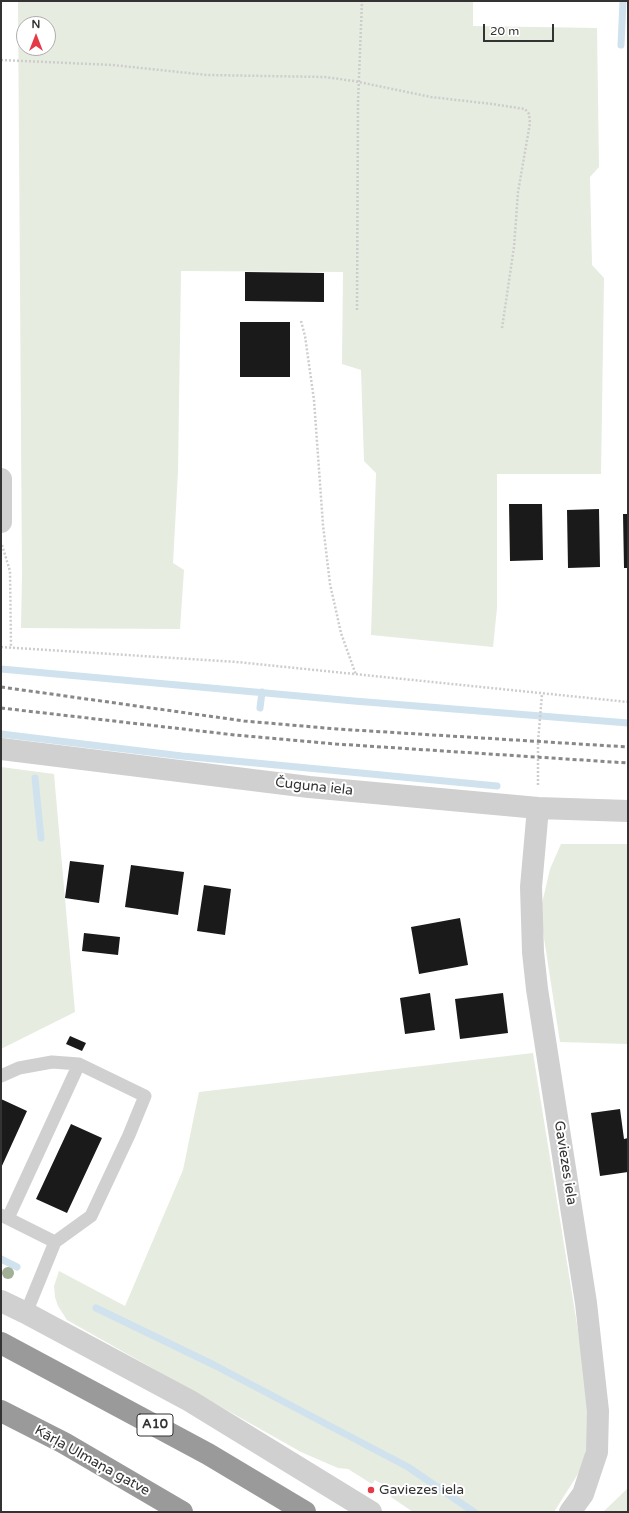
<!DOCTYPE html>
<meta charset="utf-8">
<style>
body{margin:0}
#map{position:relative;width:629px;height:1513px;overflow:hidden;background:#fff;font-family:"Varela Round",sans-serif}
canvas{display:block}
.frame{position:absolute;inset:0;border:2px solid #333;pointer-events:none}
.north{position:absolute;left:16px;top:16px;width:40px;height:40px;box-sizing:border-box;background:#fff;border:1px solid #adadad;border-radius:50%;rotate:0deg;font-size:11px;font-weight:700;line-height:16px;text-align:center;color:#333}
.north::after{content:'';display:block;margin:auto;width:14px;height:18px;background:#e63946;clip-path:polygon(50% 0,100% 100%,50% 72%,0 100%)}
.scale{position:absolute;left:483px;top:24px;width:71px;height:18px;box-sizing:border-box;border:2px solid #333;border-top:0;padding-left:5px;font-size:12px;line-height:14px;white-space:nowrap;color:#333;-webkit-text-stroke:3px #fff;paint-order:stroke}
</style>
<div id="map">
<canvas width="629" height="1513"></canvas>
<div class="frame"></div>
<div class="north">N</div>
<div class="scale">20 m</div>
</div>
<script>
const ctx = document.querySelector('canvas').getContext('2d');
ctx.lineJoin = 'round';
function paint(path, color) { ctx.fillStyle = color; ctx.fill(path, 'evenodd'); }
const toPath = rows => new Path2D(rows.map(r => 'M' + r).join(''));
function strokePath(path, color, width, dash) { ctx.strokeStyle = color; ctx.lineWidth = width; ctx.lineCap = dash ? 'butt' : 'round'; ctx.setLineDash(dash || []); ctx.stroke(path); }
function drawText(font, color, halo, rows, align = 'center') {
  ctx.font = font + ' "Varela Round",sans-serif'; ctx.lineWidth = 4; ctx.setLineDash([]); ctx.textBaseline = 'middle'; ctx.strokeStyle = halo; ctx.fillStyle = color; for (const [text, x, y, turn = 0] of rows) {
    ctx.save(); ctx.translate(x, y); ctx.rotate((+turn || 0) * Math.PI / 180); ctx.textAlign = isNaN(turn) ? turn : align; if (halo) ctx.strokeText(text, 0, 0); ctx.fillText(text, 0, 0); ctx.restore();
  }
}
const green = toPath([
 [18,1,473,1,473,26,597,28,599,167,590,177,592,265,604,278,601,474,497,474,497,608,493,647,371,635,376,473,364,461,361,370,342,364,343,272,181,271,178,471,173,563,184,570,180,629,21,628,22,575],
 [24,24,48,24,48,48,24,48],
 [1,767,54,774,75,1012,1,1049],
 [561,844,628,844,628,1044,560,1042,540,912,550,869],
 [533,1053,592,1417,583,1466,554,1512,413,1512,391,1497,394,1491,375,1480,372,1484,348,1469,338,1468,301,1452,67,1320,58,1306,55,1297,54,1286,59,1271,125,1306,183,1170,199,1092],
 [628,1488,628,1512,603,1512]
]);
const stream = toPath([
 [621,45,623,1],
 [1,669,354,701,628,723],
 [260,708,262,692],
 [1,734,182,756,497,786],
 [35,778,41,838],
 [1,1259,17,1267],
 [96,1308,214,1365,408,1467,474,1512]
]);
const building = toPath([
 [245,272,324,273,324,302,245,301],
 [240,322,290,322,290,377,240,377],
 [509,504,542,504,543,560,510,561],
 [599,509,600,567,568,568,567,510],
 [623,514,628,514,628,568,624,568],
 [70,861,104,865,99,903,65,898],
 [131,865,184,872,178,915,125,907],
 [204,885,231,889,225,935,197,931],
 [460,918,468,965,419,974,411,927],
 [84,933,120,937,118,955,82,951],
 [430,993,435,1030,405,1034,400,998],
 [503,993,508,1033,460,1039,455,999],
 [70,1036,86,1043,82,1051,66,1044],
 [1,1099,27,1111,1,1168],
 [620,1109,624,1139,628,1138,628,1172,600,1176,591,1113],
 [71,1124,102,1138,67,1213,36,1199]
]);
const path = toPath([
 [1,60,113,65,207,75,325,77,354,81,431,97,492,104,525,109,529,114,530,123,518,192,514,247,502,328],
 [357,310,358,102,362,1],
 [301,321,305,336,314,400,323,525,330,584,341,633,356,675],
 [2,545,10,571,11,648],
 [1,647,237,662,628,702],
 [538,785,538,742,542,694]
]);
const lane = toPath([
 [1,1076,19,1068,52,1062,79,1064,145,1096,129,1135,91,1216,55,1242,26,1313],
 [1,1215,55,1242],
 [8,1218,79,1064]
]);
const street = toPath([
 [1,479,1,522],
 [1,749,309,787,538,808,628,811],
 [538,808,531,887,533,952,537,989,586,1303,598,1411,597,1452,583,1494,570,1512],
 [1,1301,26,1313,190,1401,371,1512]
]);
const highway = toPath([
 [1,1343,208,1454,305,1512],
 [1,1411,64,1443,182,1512]
]);
const rail = toPath([
 [1,687,244,721,337,729,628,747],
 [1,708,235,735,336,744,628,763]
]);
const trees = [
 [8,1273]
];
const markers = [
 [371,1490,4,"#e63946"]
];
const shields = [
 [155,1425,36]
];
const shieldNames = [
 ["A10",155,1425]
];
const streetNames = [
 ["Čuguna iela",314,787,6],
 ["Gaviezes iela",565,1163,81],
 ["Kārļa Ulmaņa gatve",92,1461,29]
];
const poiNames = [
 ["Gaviezes iela",379,1490]
];
paint(green, '#e6ecdf');
strokePath(stream, '#cfe2ee', 7);
paint(building, '#1a1a1a');
strokePath(path, '#cdcdcd', 2.5, [2, 2]);
strokePath(lane, '#d0d0d0', 13);
strokePath(street, '#d0d0d0', 22);
strokePath(highway, '#9a9a9a', 22);
strokePath(rail, '#888', 3, [4, 3]);
ctx.fillStyle = '#a2b095';
for (const [x, y] of trees) { ctx.beginPath(); ctx.arc(x, y, 6, 0, 2 * Math.PI); ctx.fill(); }
for (const [x, y, r, color] of markers) { const dot = new Path2D(); dot.arc(x, y, r, 0, 2 * Math.PI); ctx.fillStyle = color; ctx.fill(dot); strokePath(dot, '#fff', 1.5); }
for (const [x, y, w] of shields) { const box = new Path2D(); box.roundRect(x - w / 2, y - 11, w, 22, 3); ctx.fillStyle = '#fff'; ctx.fill(box); strokePath(box, '#333', 1); }
drawText('bold 13px', '#333', null, shieldNames);
drawText('14px', '#333', '#fff', streetNames);
drawText('14px', '#333', '#fff', poiNames, 'left');
</script>
